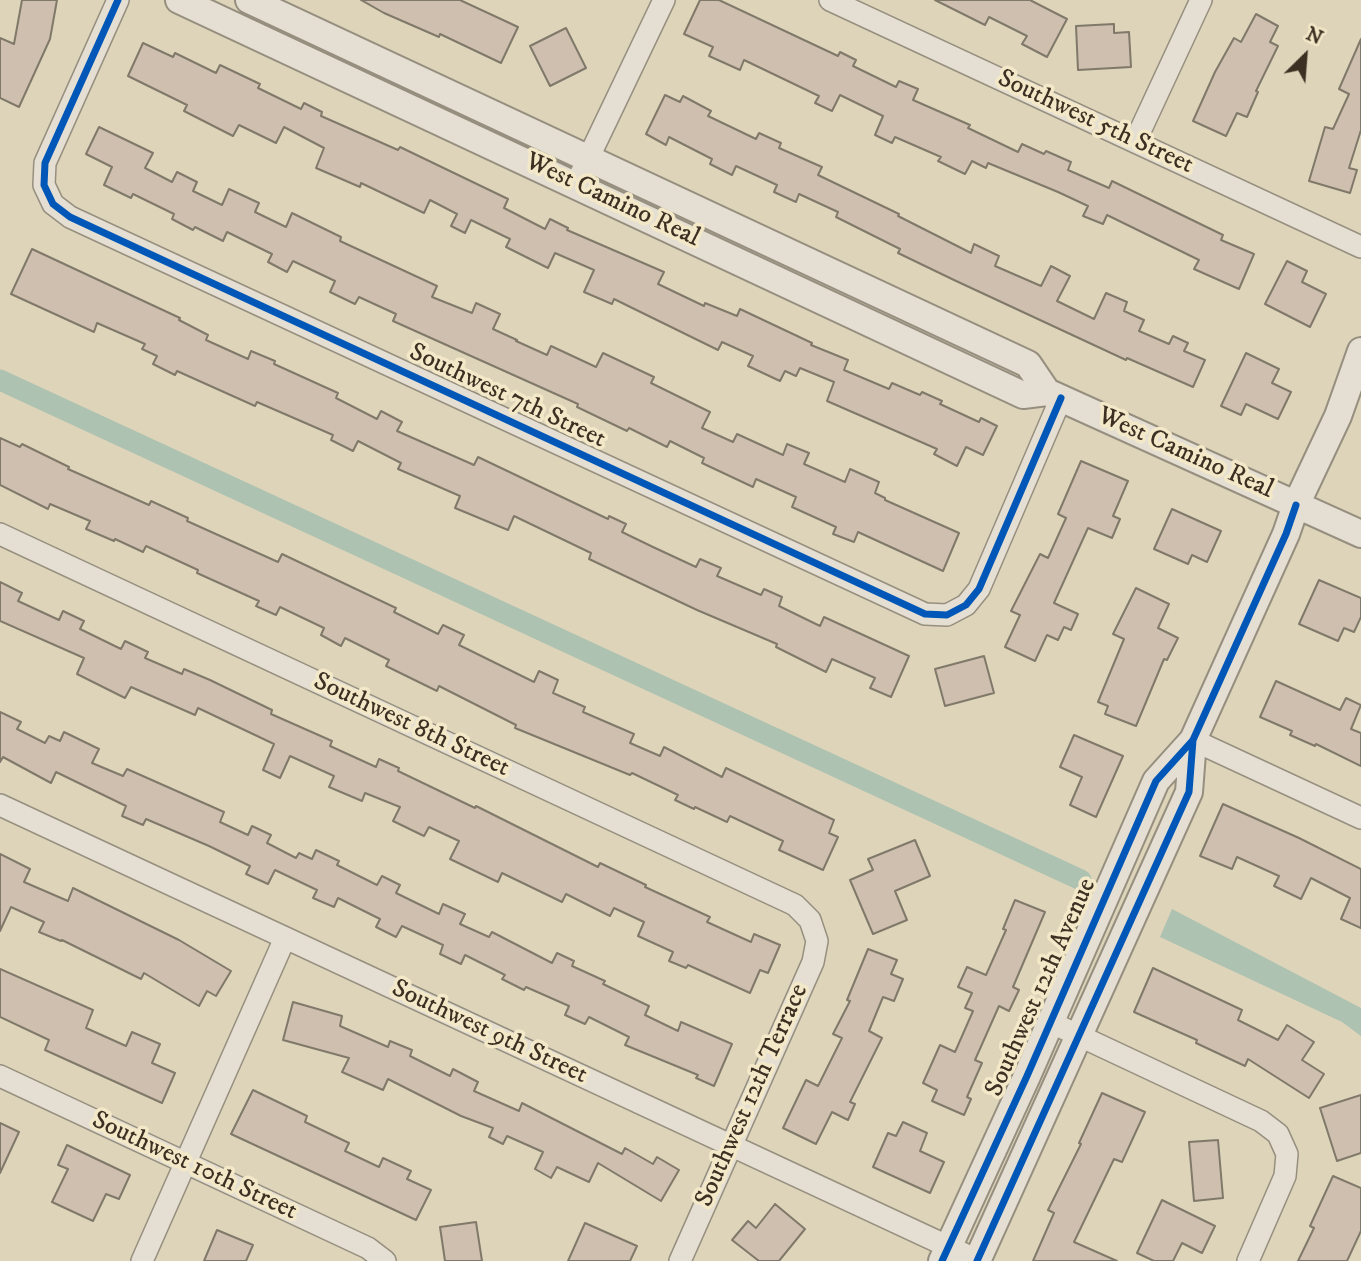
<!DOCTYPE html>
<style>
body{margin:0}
#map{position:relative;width:1361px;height:1261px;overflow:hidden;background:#ddd4b9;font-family:"IM FELL DW Pica",serif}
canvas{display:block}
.north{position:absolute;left:1270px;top:21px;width:70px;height:70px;-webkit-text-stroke:5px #f3e8c8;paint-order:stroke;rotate:25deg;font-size:19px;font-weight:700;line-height:28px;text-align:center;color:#3b3022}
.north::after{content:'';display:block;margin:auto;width:24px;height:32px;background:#3b3022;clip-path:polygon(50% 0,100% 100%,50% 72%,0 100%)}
</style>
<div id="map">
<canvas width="1361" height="1261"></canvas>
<div class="north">N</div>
</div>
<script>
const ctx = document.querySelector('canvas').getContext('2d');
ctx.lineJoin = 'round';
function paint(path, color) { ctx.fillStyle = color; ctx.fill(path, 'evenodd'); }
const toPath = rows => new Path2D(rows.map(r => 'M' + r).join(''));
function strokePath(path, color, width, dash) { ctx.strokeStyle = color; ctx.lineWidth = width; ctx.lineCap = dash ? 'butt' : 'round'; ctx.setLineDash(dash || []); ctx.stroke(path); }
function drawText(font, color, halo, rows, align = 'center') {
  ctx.font = font + ' "IM FELL DW Pica",serif'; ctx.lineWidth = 7; ctx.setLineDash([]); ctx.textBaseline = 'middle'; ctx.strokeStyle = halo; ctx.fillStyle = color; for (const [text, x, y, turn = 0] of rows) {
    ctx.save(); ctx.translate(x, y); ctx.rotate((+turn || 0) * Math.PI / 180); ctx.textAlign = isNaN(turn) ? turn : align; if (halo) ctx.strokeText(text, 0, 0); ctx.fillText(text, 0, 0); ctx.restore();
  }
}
const water = toPath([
 [1172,909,1361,1008,1361,1036,1342,1022,1160,937]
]);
const canal = toPath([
 [0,380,1081,880]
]);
const building = toPath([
 [22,0,57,0,50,39,19,107,0,98,0,38,14,44,22,0],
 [361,0,460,0,518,27,501,63,440,34,439,37,384,13,361,0],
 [700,0,719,0,838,56,840,52,856,60,853,66,896,87,899,81,918,89,913,100,970,125,968,128,1018,152,1022,144,1044,154,1046,151,1071,162,1068,170,1109,188,1112,181,1223,235,1221,240,1254,254,1239,289,1194,269,1199,260,1107,215,1103,224,1083,216,1088,206,1058,192,988,163,986,168,972,161,965,174,938,161,941,157,895,137,892,143,875,135,883,116,840,95,832,111,815,103,819,96,744,60,740,70,709,56,713,47,684,34,700,0],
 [935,0,1030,0,1067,19,1047,57,1022,44,1027,36,989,17,985,25,935,0],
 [1256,14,1278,26,1270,42,1278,46,1256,91,1258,92,1247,117,1237,113,1226,136,1193,121,1215,72,1234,38,1241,42,1256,14],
 [1114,24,1114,33,1129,32,1131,67,1078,70,1076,26,1114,24],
 [566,28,586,68,550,86,530,46,566,28],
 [1361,39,1361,130,1349,168,1357,170,1350,193,1309,181,1325,127,1333,129,1349,94,1339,89,1361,39],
 [143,43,173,57,175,53,216,73,220,65,260,84,258,88,301,109,304,103,322,112,321,116,398,150,400,147,508,199,504,208,545,229,550,219,568,228,567,230,664,272,658,284,704,306,705,303,737,316,740,309,812,343,811,345,848,360,844,370,889,389,892,383,920,395,922,392,942,401,940,404,979,422,981,418,997,426,983,455,966,447,957,466,934,454,937,449,827,401,834,382,800,368,796,376,785,371,780,381,748,366,753,356,722,342,718,350,614,299,612,304,584,292,594,270,555,253,548,268,506,247,510,239,471,220,465,233,451,226,457,214,430,200,424,213,361,183,360,187,316,168,324,148,284,127,276,143,239,125,233,136,184,111,187,105,128,76,143,43],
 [665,95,680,102,683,96,711,111,708,116,756,139,759,133,781,143,779,148,822,167,818,175,899,214,898,216,971,253,974,244,999,256,995,266,1041,286,1051,266,1070,276,1057,301,1094,319,1106,293,1127,302,1124,311,1144,320,1139,331,1169,344,1173,336,1188,343,1184,351,1205,360,1193,387,1127,358,1126,360,954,280,898,253,900,249,836,217,838,212,799,194,796,202,774,192,777,185,736,166,732,175,710,164,712,159,669,137,666,145,646,134,665,95],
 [99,127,153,153,145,168,172,182,177,172,197,182,193,191,222,205,229,189,259,203,255,212,286,227,292,213,341,237,340,241,437,286,432,297,472,313,476,303,500,314,493,329,517,340,516,341,547,355,551,346,596,367,603,353,654,377,651,383,710,412,702,428,733,442,737,434,783,455,787,444,809,453,804,464,845,482,850,469,879,482,875,493,885,498,885,500,959,533,943,571,858,532,854,542,833,534,836,527,792,507,796,497,756,479,753,487,702,463,704,458,670,441,667,447,629,428,627,431,577,407,578,404,393,321,396,314,359,297,355,304,330,292,335,281,293,261,287,272,268,262,272,254,227,232,223,241,195,227,193,230,172,219,174,214,133,194,131,198,104,185,112,167,86,154,99,127],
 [32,249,180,318,179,320,208,335,206,340,248,359,251,351,275,361,274,364,338,393,336,398,377,419,381,411,402,422,397,431,474,465,478,457,608,519,609,516,626,524,622,532,653,547,696,567,700,559,721,568,717,576,761,595,764,589,782,597,779,606,820,626,824,617,909,656,891,697,870,688,875,678,832,659,826,672,776,647,777,644,697,610,589,559,591,553,514,516,508,530,455,508,460,496,398,469,401,463,358,441,353,451,331,440,333,435,257,402,255,406,177,371,175,375,153,364,157,356,142,349,145,344,97,323,94,332,11,294,32,249],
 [1287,261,1307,271,1302,282,1326,294,1310,327,1265,304,1287,261],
 [1246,353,1279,369,1272,383,1291,392,1278,419,1246,404,1241,415,1221,406,1246,353],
 [0,438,20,447,22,444,69,467,68,469,149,505,151,501,188,518,187,521,278,562,282,554,396,608,394,612,438,634,443,625,464,635,459,645,534,682,539,671,558,680,553,693,585,707,583,712,634,734,630,743,660,756,664,747,722,777,726,768,834,820,829,833,838,837,823,870,779,850,783,841,730,816,727,822,695,807,694,809,675,800,678,795,632,773,630,775,515,728,516,725,439,686,437,691,386,666,389,660,345,638,341,646,321,635,324,628,280,607,276,615,256,606,259,601,197,573,198,570,146,546,143,552,115,539,114,541,86,529,90,521,50,504,48,509,0,485,0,438],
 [1081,461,1128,481,1113,516,1120,519,1112,538,1088,528,1054,603,1078,614,1071,630,1064,627,1058,640,1047,635,1035,661,1005,647,1020,615,1011,611,1040,554,1048,558,1066,518,1058,514,1081,461],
 [1172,509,1221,531,1207,562,1192,555,1188,564,1154,549,1172,509],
 [1319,580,1361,598,1361,617,1354,632,1344,628,1338,641,1299,624,1319,580],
 [0,582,22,593,18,601,59,620,63,611,84,621,80,629,121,649,125,641,148,652,145,658,182,674,184,669,210,680,272,710,271,714,332,741,330,746,376,767,379,759,399,768,398,771,475,808,476,806,598,867,600,863,646,885,645,887,710,917,707,922,751,942,754,934,780,945,768,973,760,970,750,993,688,965,686,968,669,961,673,952,638,936,644,922,614,908,610,916,566,894,562,902,502,873,498,882,450,859,459,841,429,827,424,836,393,821,400,807,365,793,362,801,329,787,334,776,290,756,280,778,263,770,274,744,198,708,195,715,131,687,125,698,77,674,84,658,0,621,0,582],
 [1136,588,1169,604,1158,628,1178,638,1167,660,1164,659,1136,726,1105,714,1108,706,1098,702,1124,639,1113,634,1136,588],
 [984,656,994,693,945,706,935,669,984,656],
 [1276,681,1340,710,1346,698,1361,705,1351,729,1361,733,1361,766,1316,744,1315,746,1290,735,1292,731,1260,717,1276,681],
 [0,712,21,722,17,729,45,743,49,736,60,741,64,732,99,749,92,763,123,776,127,769,224,812,220,822,248,835,252,826,271,835,267,843,296,858,299,853,312,859,316,850,339,861,337,865,377,885,382,876,400,885,396,893,439,914,443,904,465,914,460,924,489,937,492,932,552,963,557,953,574,961,572,966,605,981,603,984,649,1006,645,1015,678,1031,681,1022,732,1044,714,1086,696,1078,698,1075,625,1045,629,1037,589,1017,585,1024,565,1015,569,1006,526,987,524,990,502,979,505,975,465,955,461,964,440,954,443,945,402,926,396,937,376,927,380,919,338,898,334,907,313,898,317,890,275,870,268,884,246,874,250,866,209,846,146,819,143,825,122,816,126,806,56,772,51,783,3,757,0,762,0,712],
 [1074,735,1123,756,1096,817,1070,805,1082,777,1060,767,1074,735],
 [1223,804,1299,838,1361,869,1361,928,1341,919,1350,898,1311,878,1301,899,1274,886,1279,876,1237,857,1232,869,1200,856,1223,804],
 [915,840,930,876,895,891,907,920,873,934,850,880,873,870,868,859,915,840],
 [0,854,30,869,24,882,68,901,73,888,179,940,231,971,216,996,207,991,199,1006,144,973,141,979,62,940,61,941,39,932,44,922,11,907,0,931,0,854],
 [1015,900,1045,912,1013,987,1019,990,1009,1011,999,1006,975,1060,982,1063,967,1097,971,1099,964,1115,932,1101,937,1090,923,1083,940,1045,955,1052,973,1011,965,1008,972,993,958,987,967,967,986,975,1006,930,1003,929,1015,900],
 [868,949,897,960,891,974,903,979,894,1001,883,997,869,1031,882,1038,850,1102,855,1104,848,1120,832,1112,816,1144,783,1128,806,1080,818,1086,842,1038,833,1034,850,1001,847,1000,868,949],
 [1153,968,1242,1010,1238,1020,1278,1040,1287,1025,1314,1042,1302,1060,1324,1074,1309,1098,1248,1059,1245,1066,1196,1043,1197,1040,1134,1012,1153,968],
 [0,969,93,1010,86,1028,126,1046,132,1032,160,1044,152,1063,175,1073,162,1103,45,1050,49,1040,0,1017,0,969],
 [293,1002,342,1016,340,1026,388,1047,390,1041,412,1050,410,1056,450,1076,453,1069,478,1082,474,1091,519,1111,522,1103,622,1154,625,1148,653,1164,657,1157,679,1170,661,1201,598,1163,589,1182,557,1167,551,1178,535,1169,543,1152,507,1136,503,1144,489,1137,493,1128,461,1116,388,1079,383,1090,342,1072,349,1058,283,1040,293,1002],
 [253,1090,307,1116,305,1122,349,1143,345,1151,379,1167,383,1158,411,1171,407,1179,431,1190,416,1220,231,1134,253,1090],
 [1102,1093,1145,1112,1122,1162,1114,1159,1074,1242,1117,1261,1033,1261,1054,1213,1048,1210,1081,1144,1079,1143,1102,1093],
 [1361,1095,1361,1153,1337,1161,1320,1108,1361,1095],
 [903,1122,927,1133,920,1151,944,1162,930,1193,873,1167,888,1133,896,1136,903,1122],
 [0,1123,19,1132,0,1173,0,1123],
 [1218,1140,1223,1198,1194,1201,1189,1142,1218,1140],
 [67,1145,130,1175,119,1199,106,1194,93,1221,52,1202,68,1169,58,1165,67,1145],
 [1333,1176,1361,1188,1361,1231,1347,1261,1298,1261,1314,1228,1310,1226,1333,1176],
 [1162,1200,1215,1226,1202,1253,1182,1243,1173,1261,1154,1261,1137,1253,1162,1200],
 [775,1204,805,1229,779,1261,759,1261,732,1240,748,1221,756,1228,775,1204],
 [476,1222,482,1261,445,1261,440,1227,476,1222],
 [585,1223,637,1246,630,1261,568,1261,585,1223],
 [217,1230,253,1245,246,1261,204,1261,217,1230]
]);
const minor = toPath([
 [118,0,45,163,44,185,53,204,70,217,925,614,947,615,966,605,979,589,1061,398],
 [830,0,1361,247],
 [1135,142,1201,0],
 [576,184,664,0],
 [0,534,795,905,810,920,817,941,813,962,680,1261],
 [1193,740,1361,818],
 [0,805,977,1260],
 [1050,1022,1261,1121,1278,1134,1287,1154,1285,1176,1248,1261],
 [0,1076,368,1248,385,1261],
 [142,1261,285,938]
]);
const tertiary = toPath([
 [179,0,1023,395,1047,392,1361,534],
 [249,0,1028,364,1047,392],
 [942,1261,1027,1076,1156,781,1193,740,1286,534,1296,505,1338,416,1361,351],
 [977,1261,1189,792,1193,740]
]);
const cycleway = toPath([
 [118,0,45,163,44,185,53,204,70,217,925,614,947,615,966,605,979,589,1061,398],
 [942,1261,1027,1076,1156,781,1193,740,1286,534,1296,505],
 [977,1261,1189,792,1193,740]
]);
const streetNames = [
 ["Southwest 5th Street",1095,123,25],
 ["West Camino Real",612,201,25],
 ["Southwest 7th Street",507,397,25],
 ["West Camino Real",1185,454,24],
 ["Southwest 8th Street",411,726,25],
 ["Southwest 12th Avenue",1042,988,-66],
 ["Southwest 9th Street",489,1033,25],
 ["Southwest 12th Terrace",753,1096,-66],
 ["Southwest 10th Street",194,1167,25]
];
paint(water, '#adc2b1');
strokePath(canal, '#adc2b1', 21);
paint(building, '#cebfae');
strokePath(building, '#80796a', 2);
strokePath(minor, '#968f7f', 24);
strokePath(tertiary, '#968f7f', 30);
strokePath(minor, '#e4dfd2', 21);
strokePath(tertiary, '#e4dfd2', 26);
strokePath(cycleway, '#0057b8', 7);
drawText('26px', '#3b3022', '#f3e8c8', streetNames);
</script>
